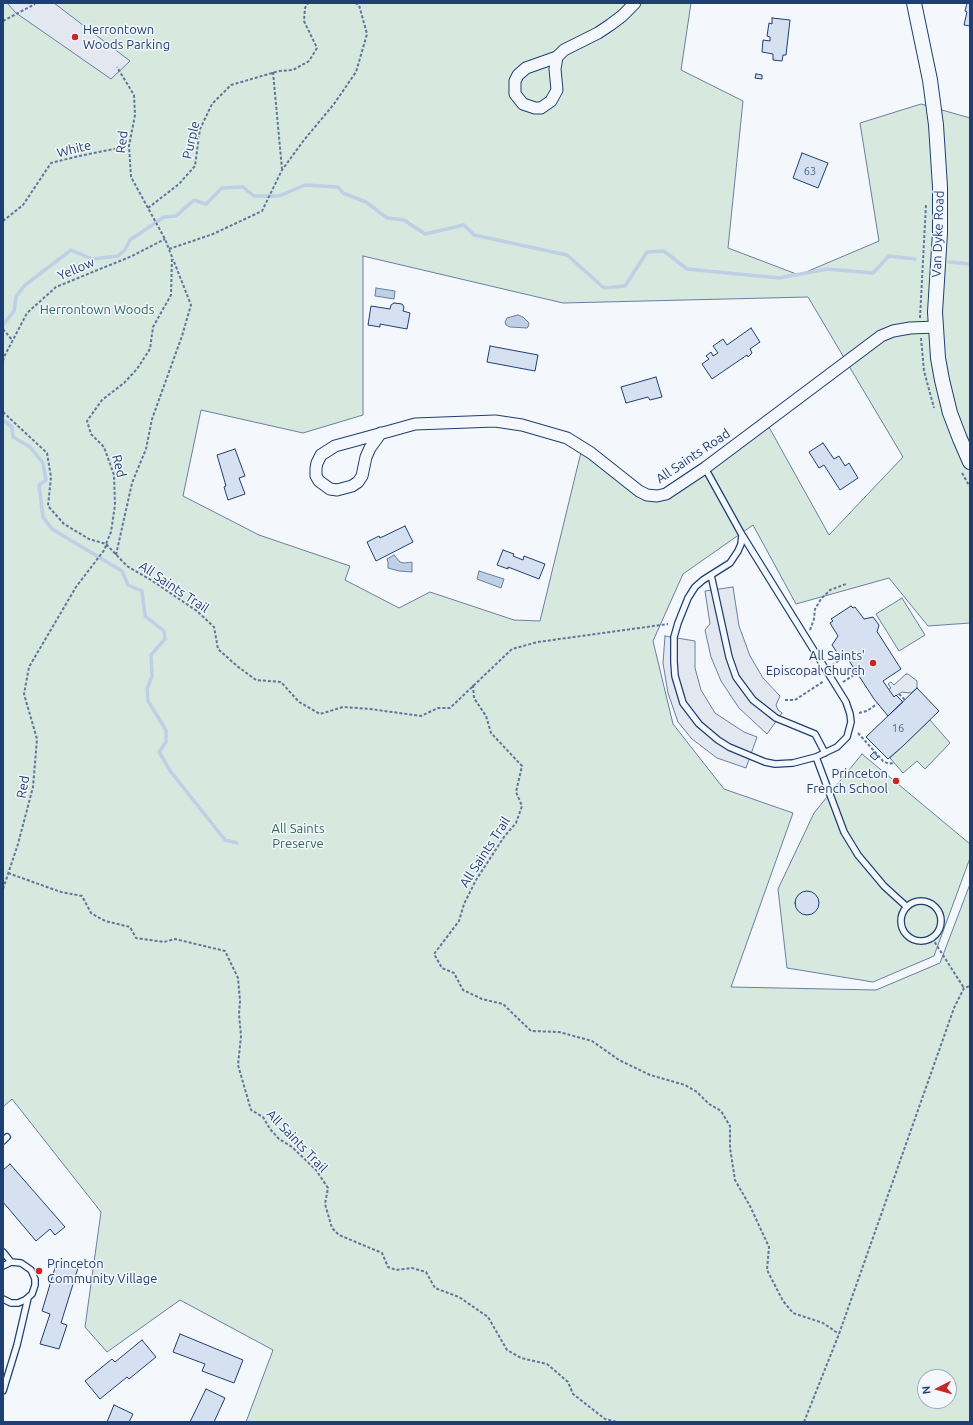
<!DOCTYPE html>
<style>
body{margin:0}
#map{position:relative;width:973px;height:1425px;overflow:hidden;background:#f4f7fb;font-family:Ubuntu,sans-serif}
canvas{display:block}
.frame{position:absolute;inset:0;border:4px solid #1d3f73;pointer-events:none}
.north{position:absolute;left:917px;top:1369px;width:40px;height:40px;box-sizing:border-box;background:#f4f7fb;border:1px solid #9eadc5;border-radius:50%;rotate:264deg;font-size:11px;font-weight:700;line-height:16px;text-align:center;color:#1d3f73}
.north::after{content:'';display:block;margin:auto;width:14px;height:18px;background:#c62828;clip-path:polygon(50% 0,100% 100%,50% 72%,0 100%)}
</style>
<div id="map">
<canvas width="973" height="1425"></canvas>
<div class="frame"></div>
<div class="north">N</div>
</div>
<script>
const ctx = document.querySelector('canvas').getContext('2d');
ctx.lineJoin = 'round';
function paint(path, color) { ctx.fillStyle = color; ctx.fill(path, 'evenodd'); }
const toPath = rows => new Path2D(rows.map(r => 'M' + r).join(''));
function strokePath(path, color, width, dash) { ctx.strokeStyle = color; ctx.lineWidth = width; ctx.lineCap = dash ? 'butt' : 'round'; ctx.setLineDash(dash || []); ctx.stroke(path); }
function drawText(font, color, halo, rows, align = 'center') {
  ctx.font = font + ' Ubuntu,sans-serif'; ctx.lineWidth = 3; ctx.setLineDash([]); ctx.textBaseline = 'middle'; ctx.strokeStyle = halo; ctx.fillStyle = color; for (const [text, x, y, turn = 0] of rows) {
    ctx.save(); ctx.translate(x, y); ctx.rotate((+turn || 0) * Math.PI / 180); ctx.textAlign = isNaN(turn) ? turn : align; if (halo) ctx.strokeText(text, 0, 0); ctx.fillText(text, 0, 0); ctx.restore();
  }
}
const green = toPath([
 [3,3,691,3,681,70,743,101,728,248,799,275,879,241,860,123,921,104,970,118,970,623,928,626,889,578,796,604,753,525,683,574,653,641,673,724,724,789,793,813,731,987,876,990,940,963,970,884,970,1422,246,1422,273,1350,180,1300,107,1352,85,1327,101,1212,12,1099,3,1107,3,3],
 [363,256,563,303,808,297,903,457,829,535,765,420,651,497,583,444,540,621,514,620,430,592,399,608,345,580,350,566,259,535,183,496,201,410,303,433,363,415,363,256],
 [925,1377,949,1377,949,1401,925,1401,925,1377],
 [902,598,925,635,899,651,876,614,902,598],
 [930,720,950,743,925,769,917,761,903,773,890,758,930,720],
 [862,754,970,844,970,858,934,956,873,982,787,968,778,889,814,813,862,754]
]);
const parking = toPath([
 [7,3,54,3,130,61,111,79,16,13,7,3],
 [733,587,739,626,750,656,763,678,780,696,776,705,778,710,782,713,767,734,739,708,721,681,711,657,705,630,710,624,705,591,733,587],
 [665,636,695,641,695,668,701,690,715,713,744,732,757,737,746,768,717,758,692,739,678,722,668,693,663,663,665,636],
 [906,674,908,674,917,681,917,688,911,693,902,692,894,697,888,690,891,688,888,684,891,682,894,685,906,674]
]);
const water = toPath([
 [376,288,395,291,394,299,375,296,376,288],
 [518,315,523,317,529,323,528,327,527,328,510,327,506,325,505,322,507,318,518,315],
 [394,555,400,562,404,563,412,562,412,572,399,571,388,568,388,562,387,559,394,555],
 [479,571,504,579,501,588,477,579,479,571]
]);
const stream = toPath([
 [949,262,970,264],
 [3,325,14,311,16,297,24,286,71,250,92,259,118,256,125,250,130,240,164,217,176,216,194,200,206,204,222,188,243,187,254,196,279,196,305,185,338,187,343,193,366,202,387,218,404,220,425,234,464,225,474,235,567,255,604,288,625,286,647,252,664,251,687,269,779,278,827,269,873,273,889,256,915,259],
 [3,420,12,427,13,437,30,447,43,463,46,480,39,485,43,517,52,529,122,571,128,585,142,591,145,616,164,631,165,639,151,655,152,676,147,689,148,701,163,725,166,731,166,742,159,752,171,772,225,840,237,843]
]);
const building = toPath([
 [967,3,970,3,970,26,964,25,967,12,965,11,967,3],
 [772,18,790,20,786,55,783,55,782,61,773,60,773,54,762,52,763,40,770,41,770,37,767,36,769,23,772,24,772,18],
 [756,74,762,75,762,79,755,78,756,74],
 [802,153,828,163,818,188,793,178,802,153],
 [394,303,402,304,404,307,403,311,410,313,407,329,380,324,380,327,368,325,371,306,390,309,391,305,394,303],
 [751,328,760,342,750,349,752,353,748,357,747,355,712,379,702,364,709,359,706,356,711,352,713,356,718,353,713,346,723,339,727,345,751,328],
 [490,346,538,355,535,371,487,362,490,346],
 [656,377,662,397,650,400,648,397,626,403,621,387,656,377],
 [823,443,834,459,839,456,845,466,849,463,858,478,840,490,824,465,819,468,809,452,823,443],
 [235,449,245,476,239,478,245,494,228,500,224,487,226,486,217,455,235,449],
 [405,526,413,542,376,561,367,542,379,536,380,538,405,526],
 [503,550,514,554,513,556,523,560,524,556,545,564,539,579,508,567,508,569,497,565,503,550],
 [851,606,853,608,855,607,864,619,873,617,879,625,877,632,878,633,901,669,883,681,894,697,896,695,903,702,888,716,874,699,844,653,838,654,832,645,838,636,830,623,833,621,831,619,851,606],
 [917,688,939,711,903,746,888,759,866,737,917,688],
 [874,752,878,757,875,760,870,756,874,752],
 '795 903a12 12 0 1 1 24 0a12 12 0 1 1-24 0Z',
 [10,1164,65,1227,55,1235,50,1229,36,1241,3,1202,3,1170,10,1164],
 [57,1261,78,1268,61,1323,67,1325,59,1349,40,1344,50,1314,42,1311,57,1261],
 [180,1334,243,1360,234,1383,202,1371,205,1364,173,1352,180,1334],
 [142,1340,156,1357,129,1379,127,1377,100,1399,85,1381,112,1359,115,1362,142,1340],
 [206,1389,225,1398,214,1422,190,1422,206,1389],
 [114,1405,133,1414,129,1422,107,1422,114,1405]
]);
const path = toPath([
 [3,21,35,4],
 [273,72,282,169],
 [148,208,179,184,195,166,200,129,212,104,231,85,279,71,293,70,309,61,317,48,304,21,305,8,308,3],
 [3,221,23,205,51,163,79,156,129,146],
 [169,249,213,234,262,211,282,170,304,140,334,104,356,72,367,34,359,5,355,3],
 [920,318,926,204],
 [3,329,12,340],
 [921,338,924,371,934,408],
 [3,361,4,357,27,313,56,287,132,256,165,239],
 [3,412,47,453,51,477,48,506,64,524,89,539,106,544,127,566,151,580,197,611,214,627,218,649,237,666,256,680,281,682,299,702,320,714,343,707,370,709,421,716,438,708,450,708,512,649,538,642,668,624],
 [962,473,970,487],
 [116,555,132,483,146,449,152,419,182,336,191,305,173,259],
 [810,630,814,619,815,609,821,599,830,590,846,584],
 [832,665,846,656],
 [843,682,857,673],
 [473,685,474,698,486,716,491,733,522,766,516,792,522,806,516,823,504,837,476,880,464,904,459,921,434,954,442,968,454,973,463,990,482,999,503,1004,531,1031,559,1032,592,1041,619,1060,650,1075,685,1085,697,1092,709,1104,721,1111,730,1126,730,1148,735,1180,750,1206,769,1247,767,1270,783,1301,793,1313,823,1323,839,1334],
 [899,694,904,699,902,702],
 [785,700,795,700,824,681],
 [859,713,867,711,877,704],
 [858,733,883,761,889,764,893,763],
 [8,873,61,892,82,896,91,913,105,921,130,927,136,938,164,942,175,939,225,951,238,978,240,1001,239,1014,241,1036,238,1065,251,1110,263,1117,270,1129,279,1139,292,1147,316,1170,328,1188,325,1204,332,1228,339,1235,382,1253,388,1267,396,1270,412,1268,426,1272,435,1288,459,1297,488,1317,507,1350,521,1358,547,1364,568,1382,573,1394,605,1419,617,1422],
 [3,889,18,844,33,787,37,739,24,694,29,667,76,587,105,549,106,544,111,532,115,505,114,475,104,447,91,434,87,421,102,400,124,383,137,369,150,349,153,327,171,295,172,257,165,239,131,177,129,146,135,115,134,95,117,67],
 [932,938,964,988],
 [804,1422,839,1334,954,1008,964,988,970,986]
]);
const service = toPath([
 [705,468,741,533,846,702,850,714,851,722,847,737,837,747,816,757,793,763,775,764,765,762,729,747,718,740,699,724,683,703,675,676,674,662,674,637,678,623,688,598,695,587,703,580,730,563,738,551,741,544,742,535],
 [711,575,729,657,736,677,753,700,776,718,815,734,825,753],
 [816,757,844,832,858,855,884,886,907,907],
 '901 921a20 20 0 1 1 40 0a20 20 0 1 1-40 0Z',
 [3,1141,7,1137],
 [3,1252,11,1262],
 [3,1266,11,1262,21,1263,31,1270,35,1279,35,1285,32,1294,25,1300,18,1303,11,1303,3,1299],
 [3,1391,17,1345,28,1298]
]);
const minor = toPath([
 [557,57,555,69,557,90,551,101,541,108,535,108,523,104,515,94,515,81,518,75,526,68,557,57],
 [557,57,564,50,598,33,610,25,622,16,635,3],
 [381,433,370,448,366,457,362,476,358,482,352,486,337,490,330,489,319,481,316,476,316,468,317,463,321,455,335,446,390,431,415,424,495,421,522,425,567,438,591,453,639,491,647,495,657,496,666,494,705,468,881,336,893,331,910,328,936,327]
]);
const tertiary = toPath([
 [914,3,930,80,936,125,940,187,940,233,935,312,938,358,942,380,950,413,960,439,970,462]
]);
const markers = [
 [75,37,4,"#c62828"],
 [873,663,4,"#c62828"],
 [896,781,4,"#c62828"],
 [39,1271,4,"#c62828"]
];
const numberNames = [
 ["63",810,171],
 ["16",898,728]
];
const poiNames = [
 ["Herrontown",83,30],
 ["Woods Parking",83,45],
 ["All Saints'",865,656,"right"],
 ["Episcopal Church",865,671,"right"],
 ["Princeton",888,774,"right"],
 ["French School",888,789,"right"],
 ["Princeton",47,1264],
 ["Community Village",47,1279]
];
const streetNames = [
 ["Purple",191,140,-77],
 ["Red",122,142,-84],
 ["White",74,149,-14],
 ["Van Dyke Road",938,234,-88],
 ["Yellow",76,269,-23],
 ["All Saints Road",693,456,-34],
 ["Red",119,466,76],
 ["All Saints Trail",174,587,34],
 ["Red",23,787,-80],
 ["All Saints Trail",485,852,-57],
 ["All Saints Trail",297,1141,46]
];
const parkNames = [
 ["Herrontown Woods",97,310],
 ["All Saints",298,829],
 ["Preserve",298,844]
];
paint(green, '#d7e8df');
strokePath(green, '#687fa3', 1);
paint(parking, '#e3e8f0');
strokePath(parking, '#687fa3', 1);
paint(water, '#bed0e5');
strokePath(water, '#687fa3', 1);
strokePath(stream, '#bed0e5', 3.5);
paint(building, '#d5e0f0');
strokePath(building, '#1d3f73', 1);
strokePath(service, '#1d3f73', 8);
strokePath(minor, '#1d3f73', 13);
strokePath(tertiary, '#1d3f73', 16);
strokePath(path, '#5e769c', 2, [3, 2]);
strokePath(service, '#f4f7fb', 5.5);
strokePath(minor, '#f4f7fb', 11);
strokePath(tertiary, '#f4f7fb', 14);
for (const [x, y, r, color] of markers) { const dot = new Path2D(); dot.arc(x, y, r, 0, 2 * Math.PI); ctx.fillStyle = color; ctx.fill(dot); strokePath(dot, '#f4f7fb', 1.5); }
drawText('11px', '#4b6792', null, numberNames);
drawText('13px', '#1d3f73', '#f4f7fb', poiNames, 'left');
drawText('13px', '#1d3f73', '#f4f7fb', streetNames);
drawText('13px', '#2c6c60', '#f4f7fb', parkNames);
</script>
